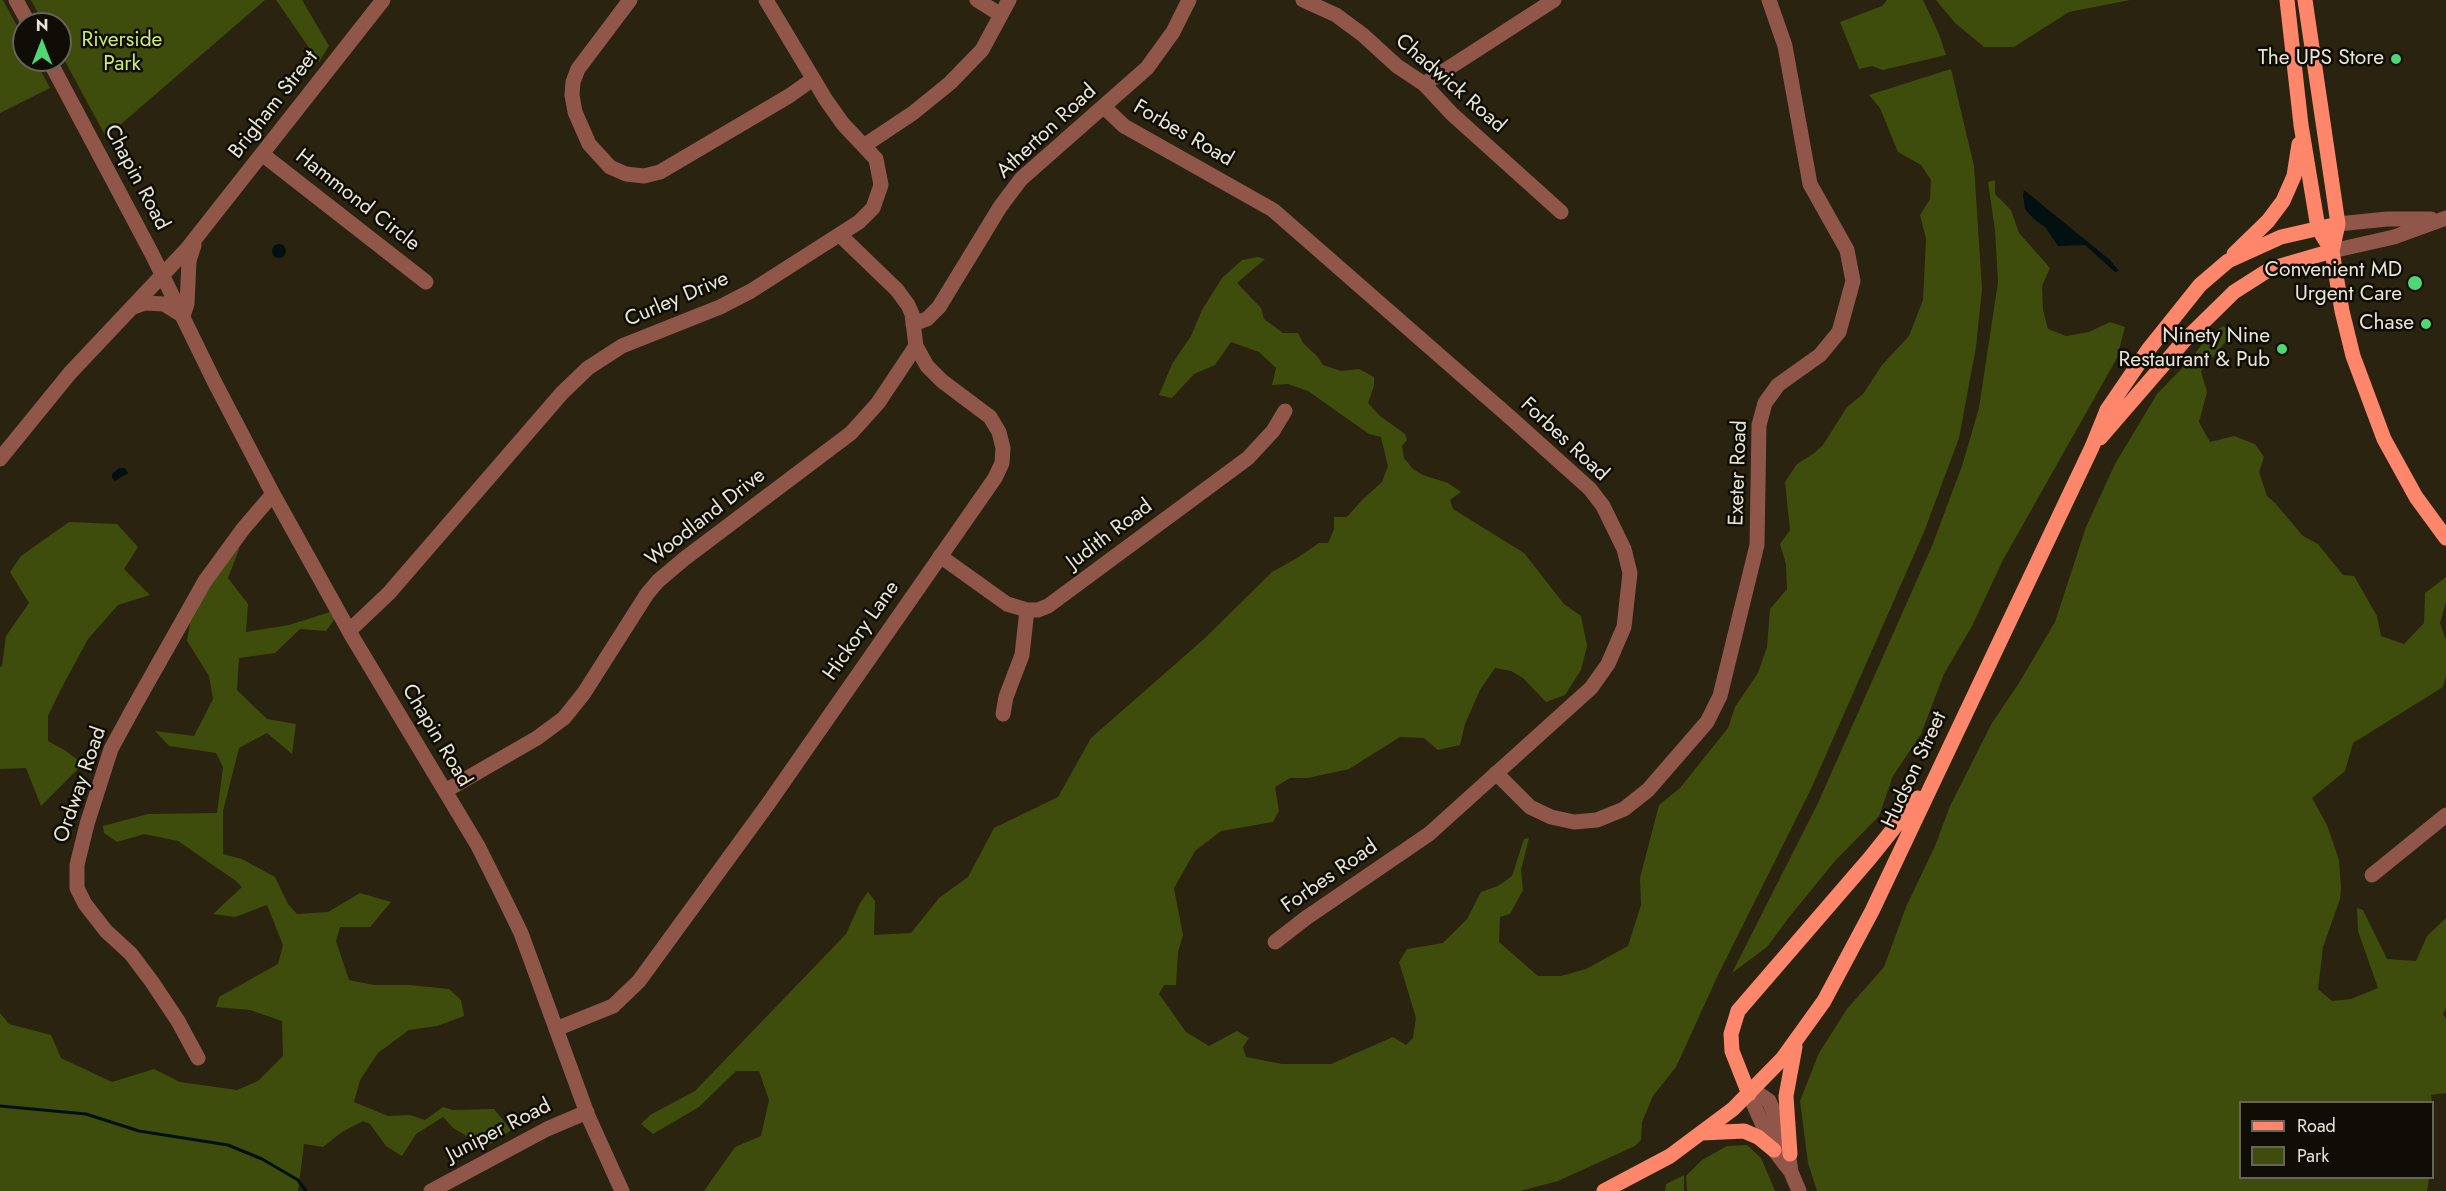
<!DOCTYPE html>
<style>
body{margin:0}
#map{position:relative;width:2446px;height:1191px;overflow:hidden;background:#29230f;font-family:Jost,sans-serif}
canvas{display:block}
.legend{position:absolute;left:2239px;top:1101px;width:195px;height:78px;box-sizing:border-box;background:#0f0d05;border:2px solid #66635a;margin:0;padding:8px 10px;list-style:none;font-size:18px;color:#e9e5d9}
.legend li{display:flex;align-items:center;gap:12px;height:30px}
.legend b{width:30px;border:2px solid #66635a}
.north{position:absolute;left:12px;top:12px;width:60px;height:60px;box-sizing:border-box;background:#0f0d05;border:2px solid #66635a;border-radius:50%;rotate:0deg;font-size:16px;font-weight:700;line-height:24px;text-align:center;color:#e9e5d9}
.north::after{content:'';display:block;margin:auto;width:21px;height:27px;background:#4fd675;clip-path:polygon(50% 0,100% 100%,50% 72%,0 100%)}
</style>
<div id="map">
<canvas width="2446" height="1191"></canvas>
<ul class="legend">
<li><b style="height:8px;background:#fe866a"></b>Road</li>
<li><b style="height:16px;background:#3f4d0c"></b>Park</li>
</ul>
<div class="north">N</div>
</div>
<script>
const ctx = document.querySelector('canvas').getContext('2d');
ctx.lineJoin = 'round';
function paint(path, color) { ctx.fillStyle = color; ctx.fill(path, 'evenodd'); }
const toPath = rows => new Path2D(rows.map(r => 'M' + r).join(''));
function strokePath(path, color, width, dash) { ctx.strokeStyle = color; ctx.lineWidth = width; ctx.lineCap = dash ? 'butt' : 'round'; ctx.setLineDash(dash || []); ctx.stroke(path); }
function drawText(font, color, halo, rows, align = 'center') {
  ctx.font = font + ' Jost,sans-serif'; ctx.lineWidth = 5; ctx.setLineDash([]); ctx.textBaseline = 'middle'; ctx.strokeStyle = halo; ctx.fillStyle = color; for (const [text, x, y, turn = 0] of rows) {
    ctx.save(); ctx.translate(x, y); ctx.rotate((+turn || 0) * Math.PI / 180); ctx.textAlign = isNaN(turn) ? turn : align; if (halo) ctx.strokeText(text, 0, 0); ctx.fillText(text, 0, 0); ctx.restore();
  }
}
const green = toPath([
 [0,0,3,0,24,39,24,60,35,60,50,88,0,113],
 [31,0,265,0,106,137,60,52,60,24,44,24],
 [276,0,302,0,329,46,319,62],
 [1887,0,1923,0,1939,34,1946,55,1883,70,1872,66,1859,69,1840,22,1882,6],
 [1936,0,2130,0,2069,12,2014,47,1984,47,1955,23],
 [1951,69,1974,166,1982,289,1976,347,1959,438,1924,532,1811,789,1718,975,1676,1067,1653,1096,1642,1122,1641,1140,1635,1146,1558,1181,1520,1191,704,1191,735,1147,761,1136,769,1100,759,1071,736,1071,699,1107,653,1134,641,1124,650,1115,695,1091,846,934,860,903,868,892,875,901,874,935,911,933,939,898,968,877,994,828,1058,797,1091,738,1204,639,1272,572,1297,558,1319,543,1328,543,1334,529,1334,517,1347,517,1362,500,1382,482,1388,466,1381,437,1369,434,1308,391,1288,384,1272,385,1276,368,1259,352,1231,342,1215,365,1194,374,1172,398,1159,395,1172,364,1191,336,1202,310,1222,278,1242,260,1258,257,1265,259,1237,283,1261,308,1264,319,1283,333,1298,333,1303,343,1317,356,1323,365,1341,371,1359,369,1374,377,1374,386,1368,403,1380,416,1405,434,1407,440,1402,446,1404,458,1413,469,1423,475,1448,483,1461,492,1450,500,1453,509,1524,553,1564,604,1581,616,1587,646,1581,670,1565,695,1546,702,1523,678,1511,671,1495,668,1480,690,1465,724,1460,745,1438,750,1424,738,1400,737,1349,769,1308,778,1290,778,1275,787,1279,811,1273,822,1221,831,1195,851,1174,888,1183,935,1178,952,1176,985,1164,985,1159,994,1186,1032,1209,1046,1237,1031,1249,1038,1243,1047,1246,1057,1282,1064,1331,1064,1393,1037,1406,1045,1413,1038,1416,1018,1399,962,1407,949,1443,943,1467,919,1481,892,1498,886,1512,876,1524,839,1529,838,1521,870,1523,890,1510,914,1500,917,1499,942,1538,976,1561,976,1586,969,1628,946,1641,905,1640,878,1659,805,1680,788,1728,728,1735,707,1758,673,1767,647,1770,609,1787,589,1786,564,1780,544,1790,530,1785,482,1797,464,1813,454,1823,445,1847,407,1863,394,1882,365,1909,336,1923,300,1926,239,1920,215,1930,199,1931,180,1921,165,1898,152,1880,108,1869,95],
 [1995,180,1995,194,2011,210,2019,233,2050,268,2042,286,2043,310,2048,329,2066,336,2089,332,2110,322,2125,327,2117,358,2003,560,1972,626,1944,674,1921,734,1893,776,1879,816,1835,861,1790,916,1767,947,1732,973,1818,803,1932,546,1962,466,1979,408,1998,282,1995,230,1988,182],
 [2223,326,2233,333,2201,371,2207,392,2199,422,2210,442,2234,436,2255,444,2264,457,2259,472,2267,496,2275,503,2303,536,2318,544,2343,575,2354,576,2377,616,2381,636,2404,644,2424,623,2425,593,2446,577,2446,602,2440,623,2446,640,2446,676,2443,687,2353,743,2345,771,2312,798,2327,825,2339,860,2341,888,2340,899,2323,947,2318,989,2332,1001,2351,999,2378,988,2358,931,2357,908,2363,910,2387,959,2416,961,2427,936,2446,918,2446,1008,2443,1014,2446,1019,2446,1093,2431,1095,2432,1102,2240,1102,2240,1178,2429,1178,2427,1191,1817,1191,1808,1163,1800,1101,1819,1053,1847,1009,1884,967,1906,907,1935,846,1950,806,1992,723,2019,683,2055,622,2086,527,2115,464,2157,394,2189,361,2210,334],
 [69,522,117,524,138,547,124,569,150,595,118,605,88,639,61,689,48,716,48,741,66,751,83,764,41,806,26,768,0,769,0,667,2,666,6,636,29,603,10,572,21,556],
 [240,547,228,578,248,604,246,632,289,625,330,612,336,617,326,631,300,629,275,653,239,658,237,690,267,719,296,724,292,754,267,733,239,748,223,811,223,854,242,859,275,877,288,904,297,914,328,912,360,893,391,902,370,927,340,927,336,941,349,980,374,985,410,985,449,989,461,1000,464,1016,437,1026,409,1030,378,1053,360,1080,354,1102,388,1116,410,1115,425,1120,443,1107,453,1110,494,1109,511,1130,489,1145,470,1138,453,1128,443,1117,416,1134,402,1156,386,1146,370,1124,363,1121,342,1132,323,1147,304,1144,298,1191,0,1191,0,1013,9,1024,51,1035,61,1058,112,1082,154,1069,180,1082,237,1090,258,1081,283,1056,282,1021,250,1010,216,1007,219,997,278,964,283,945,267,905,235,917,213,914,242,887,236,881,178,841,144,834,117,842,104,833,103,826,148,814,217,813,223,767,216,753,169,746,155,731,194,736,213,699,209,676,187,641,190,623,226,558],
 [1747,1145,1761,1158,1775,1191,1687,1191,1686,1176,1702,1160,1727,1146],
 [1684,1175,1684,1191,1665,1191,1666,1184]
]);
const water = toPath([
 [2024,190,2110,260,2119,271,2115,272,2085,245,2058,246,2046,228,2034,219,2025,209,2023,195],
 '272 251a7 7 0 1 1 14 0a7 7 0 1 1-14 0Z',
 [119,468,125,468,128,473,115,481,112,478,112,474]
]);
const stream = toPath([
 [0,1106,86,1114,139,1131,228,1145,262,1159,298,1180,306,1191]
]);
const minor = toPath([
 [16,0,29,24],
 [630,0,578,69,573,82,572,95,575,112,589,144,610,167,626,174,644,176,660,172,789,96,813,79],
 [977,0,1001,15],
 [1303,0,1336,15,1363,35,1397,66,1424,84,1452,114,1561,212],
 [49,60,152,254,214,381,273,494,353,638,478,846,500,890,521,933,588,1116,622,1191],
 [1424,84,1554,0],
 [1104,107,1124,126,1273,210,1512,419,1590,489,1603,506,1624,549,1630,573,1624,627,1608,664,1591,688,1429,834,1306,918,1275,942],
 [865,145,913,113,950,83,982,50,1009,0],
 [262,154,426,282],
 [2338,224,2387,219,2431,219],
 [2332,251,2394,237,2446,218],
 [131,308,145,303,164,304,183,316,187,304,189,261,194,245],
 [913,324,927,319,939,307,1000,207,1021,179,1147,68,1173,32,1189,0],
 [0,459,70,373,187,249,383,0],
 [940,556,1007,604,1027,610,1038,610,1048,606,1248,458,1273,431,1285,411],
 [349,631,389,593,562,393,588,368,622,346,720,307,751,291,859,222,873,208,881,185,876,159,843,124,826,100,766,0],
 [1003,714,1006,697,1022,655,1027,610],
 [1496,773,1530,807,1551,817,1574,822,1597,820,1624,809,1648,790,1707,722,1720,696,1757,545,1759,425,1765,403,1778,385,1820,355,1839,332,1853,281,1847,250,1810,184,1785,46,1769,0],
 [445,791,537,738,564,718,584,693,647,594,658,581,684,559,851,433,878,403,916,346],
 [2372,875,2446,815],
 [556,1029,613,1006,639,981,768,804,995,478,1002,463,1003,448,999,432,990,417,942,381,927,366,916,346,912,314,908,305,897,290,840,235],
 [198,1058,178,1021,152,982,131,954,106,931,85,904,77,888,77,865,87,824,111,749,135,705,205,581,243,529,273,494],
 [1791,1172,1774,1150,1749,1094,1759,1094,1769,1101,1787,1144,1791,1172,1799,1191],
 [431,1191,547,1129,587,1112]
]);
const major = toPath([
 [2287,0,2301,125,2318,228,2332,251],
 [2305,0,2338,224,2332,251,2342,311,2353,356,2384,439,2416,497,2446,538],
 [2234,254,2268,221,2283,201,2294,176,2299,144],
 [2100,438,2183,342,2234,292,2270,269,2332,251],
 [1749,1094,1732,1051,1731,1034,1738,1011,1870,858,1918,798],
 [1702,1133,1744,1131,1758,1137,1774,1150],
 [1790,1154,1786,1096,1795,1047],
 [1604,1191,1670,1156,1733,1109,1783,1058,1824,1001,1872,911,2092,447,2107,410,2148,350,2200,285,2228,261,2281,237,2338,224]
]);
const markers = [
 [2396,59,6,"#4fd675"],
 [2415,283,8,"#4fd675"],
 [2426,324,6,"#4fd675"],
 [2282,349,6,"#4fd675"]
];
const parkNames = [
 ["Riverside",122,41],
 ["Park",122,65]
];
const poiNames = [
 ["The UPS Store",2384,59],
 ["Convenient MD",2402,271],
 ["Urgent Care",2402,295],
 ["Chase",2414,324],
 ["Ninety Nine",2270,337],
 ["Restaurant & Pub",2270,361]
];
const streetNames = [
 ["Chadwick Road",1450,84,41],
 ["Brigham Street",274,105,-52],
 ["Atherton Road",1047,132,-43],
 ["Forbes Road",1183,134,30],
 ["Chapin Road",136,178,62],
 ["Hammond Circle",357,201,38],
 ["Curley Drive",677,300,-23],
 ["Forbes Road",1564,440,43],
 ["Exeter Road",1739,473,-88],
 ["Woodland Drive",706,518,-38],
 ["Judith Road",1110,535,-37],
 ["Hickory Lane",862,631,-55],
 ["Chapin Road",436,736,59],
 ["Hudson Street",1915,770,-65],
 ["Ordway Road",81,785,-71],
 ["Forbes Road",1330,877,-35],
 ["Juniper Road",499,1131,-27]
];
paint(green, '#3f4d0c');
paint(water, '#021011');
strokePath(stream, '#021011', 3);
strokePath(minor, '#905649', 15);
strokePath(major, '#fe866a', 15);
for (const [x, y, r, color] of markers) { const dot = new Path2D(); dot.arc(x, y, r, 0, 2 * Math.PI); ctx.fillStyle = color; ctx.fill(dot); strokePath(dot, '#0f0d05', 2); }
drawText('21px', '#ccec76', '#0f0d05', parkNames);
drawText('21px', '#e9e5d9', '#0f0d05', poiNames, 'right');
drawText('21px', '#e9e5d9', '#0f0d05', streetNames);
</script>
